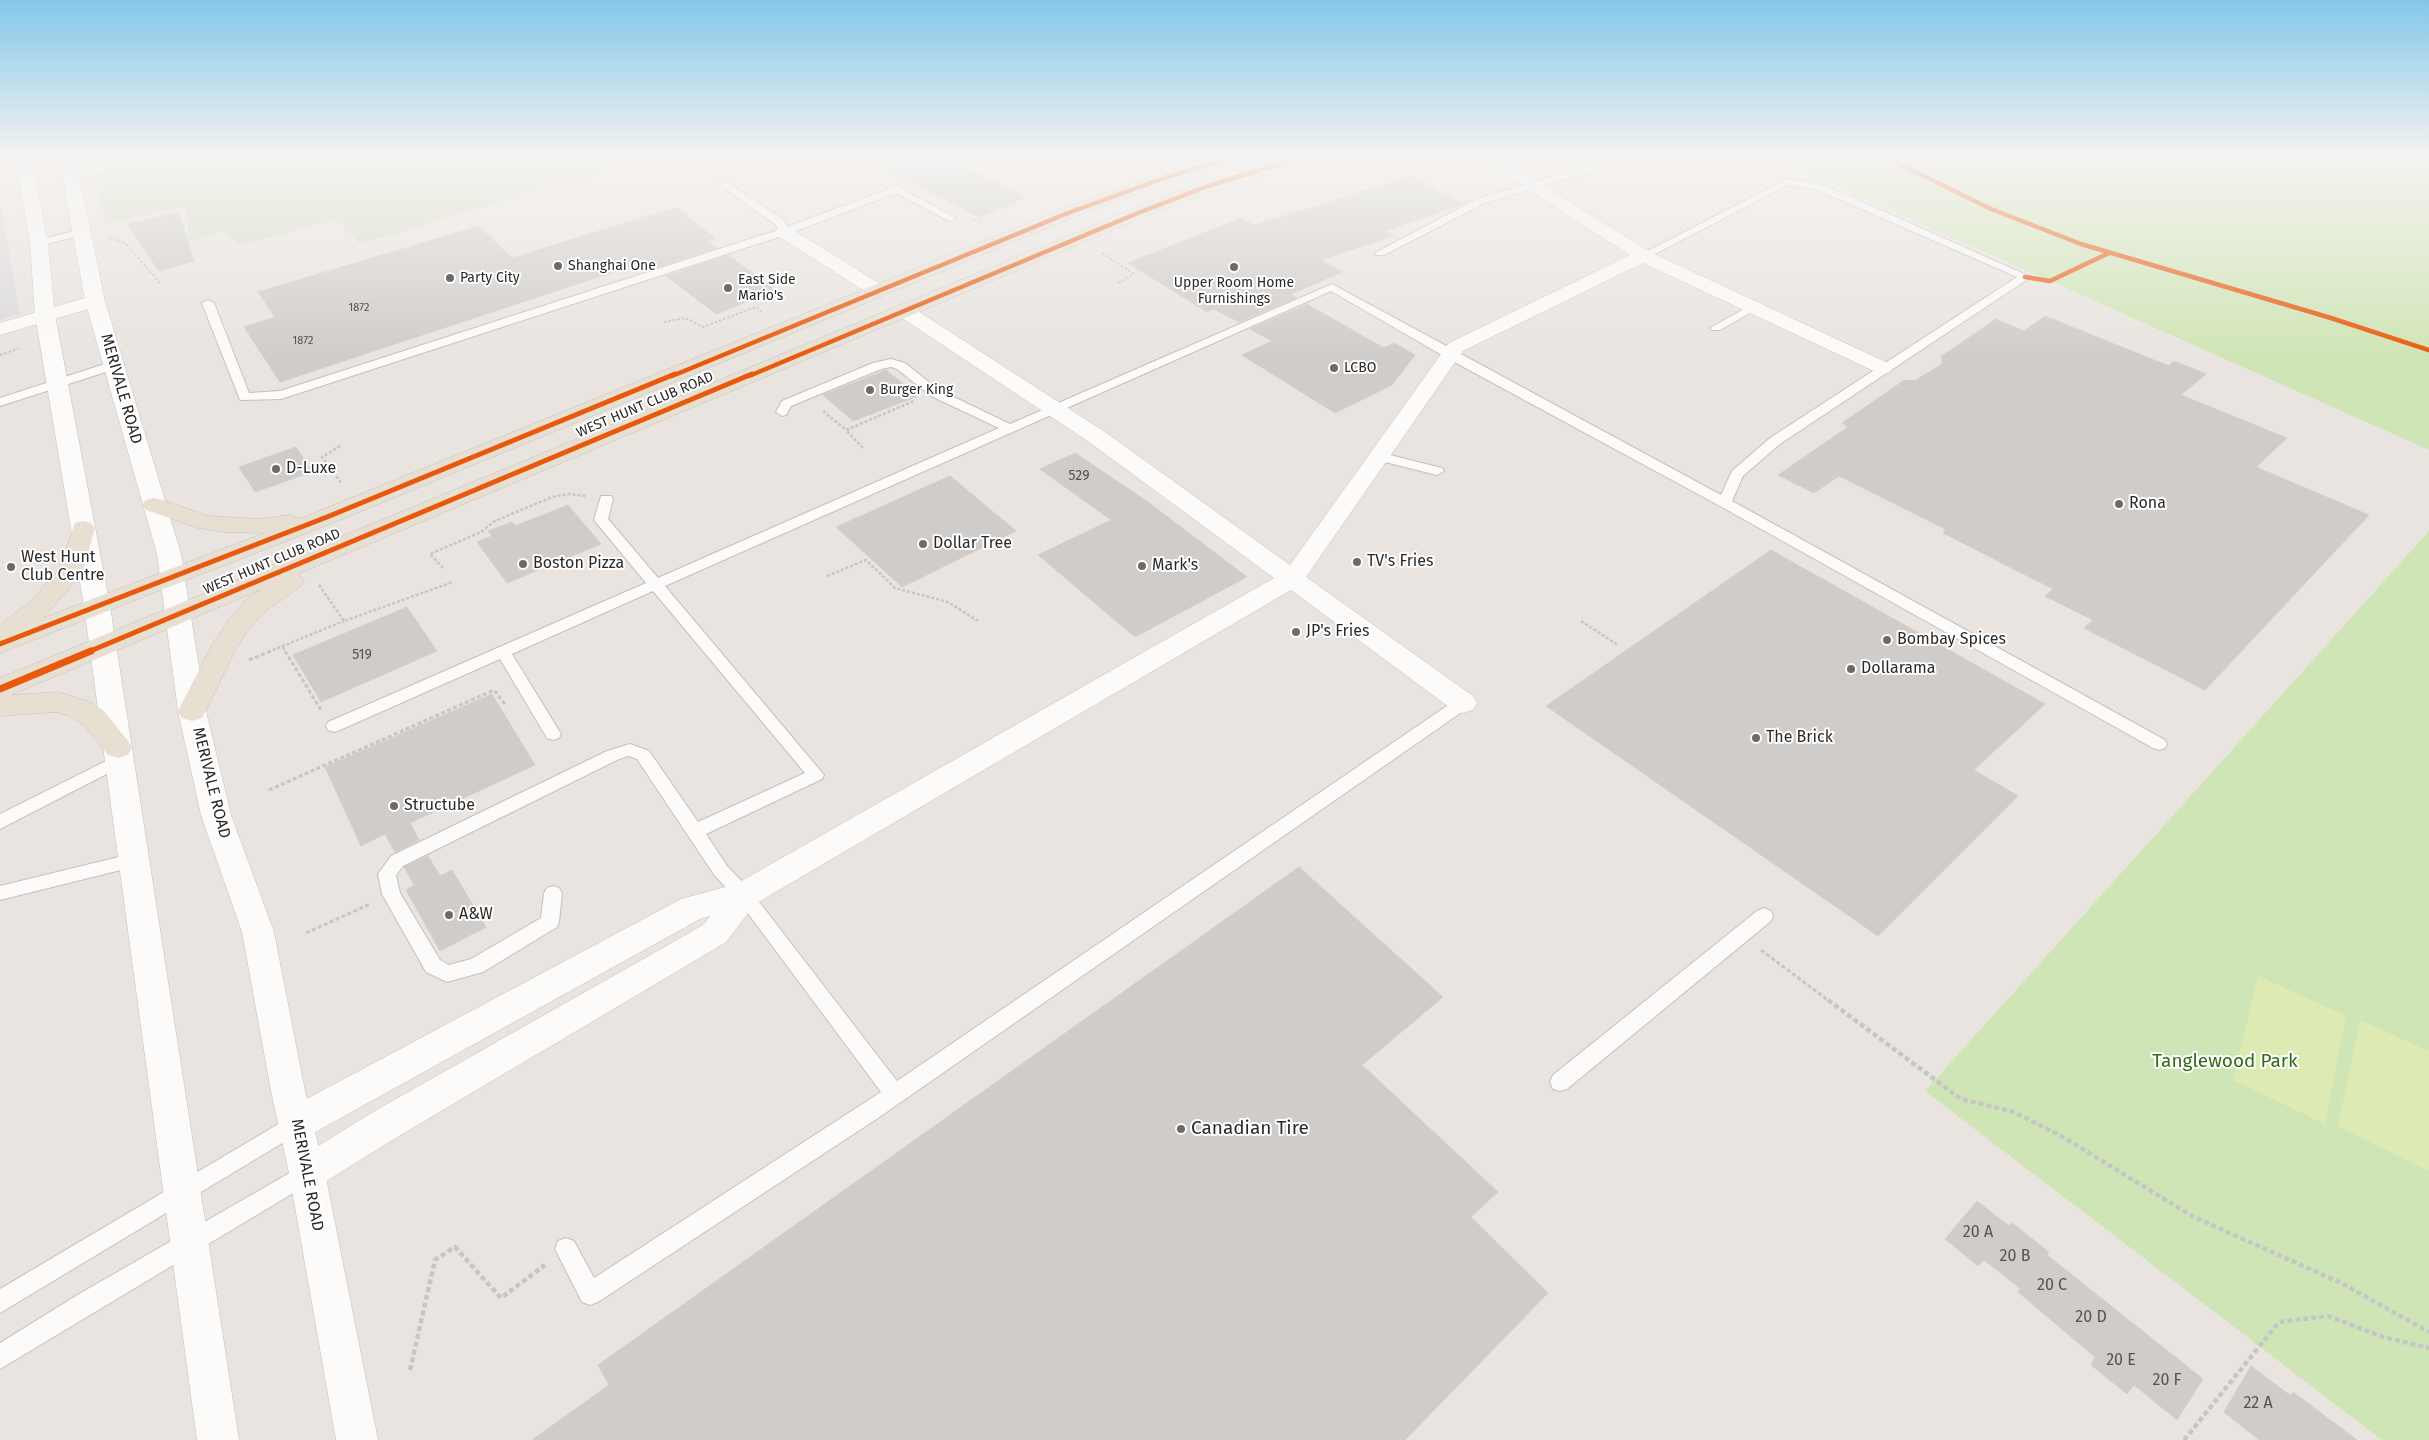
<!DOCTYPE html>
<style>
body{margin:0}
canvas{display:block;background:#e9e4df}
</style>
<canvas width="2429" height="1440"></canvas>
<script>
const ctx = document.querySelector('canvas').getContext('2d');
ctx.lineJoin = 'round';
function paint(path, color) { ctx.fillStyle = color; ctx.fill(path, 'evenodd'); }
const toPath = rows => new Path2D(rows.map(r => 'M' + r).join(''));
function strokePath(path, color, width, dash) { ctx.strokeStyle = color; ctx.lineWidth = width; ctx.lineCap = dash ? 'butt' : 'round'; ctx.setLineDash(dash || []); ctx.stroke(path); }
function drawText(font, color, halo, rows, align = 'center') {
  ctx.font = font + ' "Fira Sans",sans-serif'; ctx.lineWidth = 4; ctx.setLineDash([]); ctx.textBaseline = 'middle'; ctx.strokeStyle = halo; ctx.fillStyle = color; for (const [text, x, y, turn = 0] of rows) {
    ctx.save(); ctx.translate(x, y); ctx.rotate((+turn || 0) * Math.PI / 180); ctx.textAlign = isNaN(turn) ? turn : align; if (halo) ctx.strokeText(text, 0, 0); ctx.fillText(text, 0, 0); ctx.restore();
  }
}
const industrial = toPath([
 [0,201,20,314,0,320]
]);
const green = toPath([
 [1768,156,2429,156,2429,450,2050,281],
 [2429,531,2429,1440,2382,1440,1925,1091]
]);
const cemetery = toPath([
 [89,156,651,156,652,157,360,244,336,220,240,246,225,231,189,241,186,206,106,224]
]);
const pitch = toPath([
 [2258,976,2346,1016,2325,1124,2233,1080],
 [2360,1020,2429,1051,2429,1171,2338,1126]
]);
const building = toPath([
 [858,156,940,156,1027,197,979,217,858,156],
 [1412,176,1463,204,1385,231,1393,236,1321,260,1342,272,1291,294,1296,298,1239,322,1214,309,1207,312,1128,263,1241,218,1254,225,1412,176],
 [676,207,715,238,707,241,717,248,656,268,647,261,280,382,244,327,275,317,258,292,479,226,512,258,676,207],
 [179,212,194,261,159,271,127,224,179,212],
 [728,255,776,290,716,314,666,276,728,255],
 [1307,304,1384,348,1394,343,1415,355,1392,385,1335,413,1242,355,1272,341,1250,329,1307,304],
 [2045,316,2169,366,2174,361,2206,374,2181,395,2287,438,2256,467,2369,515,2205,690,2084,628,2093,620,2045,596,2053,589,1943,533,1945,529,1839,476,1814,493,1778,475,1848,427,1842,423,1903,381,1916,380,1942,364,1942,356,1996,319,2024,331,2045,316],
 [886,370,918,396,853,421,823,395,886,370],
 [296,447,312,472,255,492,239,467,296,447],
 [1075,453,1148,502,1247,577,1135,637,1038,555,1111,520,1040,469,1075,453],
 [950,476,1016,531,902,587,836,527,950,476],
 [568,505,601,544,507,583,477,542,492,536,488,531,512,522,515,526,568,505],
 [1771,550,2045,704,1974,770,2018,796,1878,936,1546,706,1771,550],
 [407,607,437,651,321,702,293,655,407,607],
 [492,694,535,765,410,823,419,840,395,852,385,834,361,846,325,767,492,694],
 [428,856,440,876,452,870,486,927,440,951,406,890,414,885,404,867,428,856],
 [1299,867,1443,997,1362,1065,1498,1192,1471,1217,1548,1293,1405,1440,532,1440,609,1385,598,1365,1299,867],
 [1977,1201,2009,1226,2012,1223,2049,1252,2047,1255,2203,1379,2177,1420,2134,1385,2127,1394,2091,1365,2095,1357,2018,1292,2021,1289,1984,1260,1978,1266,1945,1239,1977,1201],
 [2251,1366,2291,1396,2293,1392,2357,1440,2259,1440,2224,1412,2251,1366]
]);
const pathFar3 = toPath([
 [970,218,983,224],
 [109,238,125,243,161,284],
 [1102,253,1134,274,1117,284],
 [664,322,685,318,703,327,756,307,763,313],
 [0,355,18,349]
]);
const pathFar2 = toPath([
 [823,411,846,430],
 [340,446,322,457,342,484],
 [863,448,846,430,914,401],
 [443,568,430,554,481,532,495,521,552,497,570,494,586,496],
 [827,576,866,560,895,588,948,602,978,621],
 [319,585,344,621,453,582],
 [1581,621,1618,645],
 [283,647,286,652],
 [268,652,344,621]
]);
const pathFar1 = toPath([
 [285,651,321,710],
 [249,660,271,651],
 [269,790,494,690,504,703,506,702],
 [306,933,370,904],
 [1761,950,1829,1001]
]);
const path = toPath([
 [1828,1000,1961,1099,2014,1112,2063,1137,2192,1216,2343,1284,2429,1332],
 [410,1370,435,1260,455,1247,501,1298,545,1265],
 [2184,1440,2279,1322,2328,1316,2383,1337,2429,1348]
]);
const service = toPath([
 [58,156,74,156,24,169,19,166,58,156],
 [145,156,161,156,70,179,65,176,145,156],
 [1611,156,1623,156,1591,171,1485,203,1384,255,1376,255,1375,253,1477,199,1585,167,1611,156],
 [1787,179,1824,185,2031,277,1780,444,1743,476,1732,501,2165,740,2167,744,2165,748,2159,750,2153,748,1720,506,1447,358,1331,291,665,586,824,775,822,779,706,834,727,866,750,890,897,1081,1457,699,1469,699,1471,703,1469,707,878,1118,598,1302,590,1305,582,1302,555,1249,558,1241,566,1238,574,1241,594,1278,881,1092,738,900,715,876,637,759,629,756,619,759,403,866,396,875,400,893,440,960,449,965,471,959,541,918,544,893,547,888,553,886,559,888,562,893,559,922,557,927,483,972,447,982,426,972,382,894,378,874,391,856,607,751,630,744,649,751,698,822,805,773,653,591,512,654,561,734,559,738,553,740,547,738,500,659,340,730,334,732,328,730,326,726,328,722,646,583,594,520,601,496,611,496,613,499,608,519,658,578,999,428,931,396,897,369,891,367,881,369,791,406,786,415,782,416,776,412,782,401,873,363,891,359,905,363,939,390,1010,424,1332,284,1721,495,1732,471,1770,438,2017,277,1818,190,1788,185,1647,258,1643,259,1638,256,1787,179],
 [725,181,784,220,787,227,897,186,956,218,951,221,947,220,896,193,788,234,281,399,240,400,202,303,208,300,214,303,249,393,280,391,778,230,775,224,721,186,720,184,725,181],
 [82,229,87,232,86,234,39,246,34,243,35,241,82,229],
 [1753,304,1759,307,1757,309,1720,330,1712,330,1710,328,1753,304],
 [114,361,120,365,118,368,0,406,0,398,114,361],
 [1378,452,1442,468,1444,471,1437,475,1373,459,1371,456,1373,453,1378,452],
 [120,754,126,756,128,760,126,764,0,829,0,814,120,754],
 [135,853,141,855,144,860,141,865,0,900,0,886,135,853],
 [1764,908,1771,911,1773,916,1771,921,1567,1089,1560,1091,1553,1089,1550,1082,1553,1075,1757,911,1764,908],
 [297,1113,304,1116,307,1123,304,1130,0,1313,0,1289,297,1113],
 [307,1163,315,1166,318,1173,315,1180,0,1369,0,1343,79,1294,307,1163]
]);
const minor = toPath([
 [1477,156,1496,156,1650,252,1890,364,1893,368,1890,372,1883,374,1876,372,1643,263,1463,351,1306,577,1473,696,1477,703,1473,710,1463,713,1453,710,1291,590,755,904,726,942,713,950,399,1136,320,1185,307,1190,294,1185,289,1173,294,1161,373,1112,691,932,704,924,710,916,700,919,310,1135,297,1139,284,1135,279,1123,284,1111,681,899,736,884,1274,578,1089,442,896,314,893,310,896,306,903,304,910,306,1105,432,1290,565,1449,343,1630,255,1477,156],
 [784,227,790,228,885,287,888,291,885,295,871,295,778,236,775,232,778,228,784,227],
 [95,295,102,297,105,301,102,305,0,335,0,323,95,295]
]);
const secondary = toPath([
 [15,156,31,156,48,243,55,315,110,606,239,1440,197,1440,84,606,35,315,30,243,15,156],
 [59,156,75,156,105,301,181,554,206,711,231,815,274,932,305,1091,325,1173,378,1440,336,1440,289,1173,271,1091,242,932,201,815,178,711,157,554,85,301,59,156]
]);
const primary = toPath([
 [1220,156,1244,156,1242,159,1170,182,1074,217,335,522,0,653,0,625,31,601,58,571,75,523,83,521,91,523,95,528,82,574,43,618,264,533,224,532,198,528,146,510,142,505,146,500,154,498,162,500,209,516,261,519,289,515,299,519,1062,209,1158,174,1220,156],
 [1289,156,1313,156,1311,159,1214,190,1144,217,298,574,304,580,301,586,264,612,248,630,237,647,202,718,192,721,182,718,178,711,212,645,230,618,246,600,262,589,11,695,58,692,90,702,104,711,128,741,132,748,128,755,118,758,108,755,84,725,70,716,57,712,0,716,0,678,1132,209,1202,182,1289,156]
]);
const cyclewayFar2 = toPath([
 [1883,156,1991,209,2081,244,2331,318,2429,350],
 [2025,277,2050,281,2109,253],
 [672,376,1068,213,1164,178,1236,156],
 [749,376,1138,213,1208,186,1305,156]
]);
const cyclewayFar1 = toPath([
 [0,644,327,517,675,374],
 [88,652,752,374]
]);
const cycleway = toPath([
 [0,689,91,651]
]);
const markers = [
 [558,266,5,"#6d6b69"],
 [1234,267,5,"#6d6b69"],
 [450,278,5,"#6d6b69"],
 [728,288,5,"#6d6b69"],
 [1334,368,5,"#6d6b69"],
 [870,390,5,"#6d6b69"],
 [276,469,5,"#6d6b69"],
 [2119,504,5,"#6d6b69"],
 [923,544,5,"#6d6b69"],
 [1357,562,5,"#6d6b69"],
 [523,564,5,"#6d6b69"],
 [1142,566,5,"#6d6b69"],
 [11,567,5,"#6d6b69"],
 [1296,632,5,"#6d6b69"],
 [1887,640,5,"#6d6b69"],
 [1851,669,5,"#6d6b69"],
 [1756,738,5,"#6d6b69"],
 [394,806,5,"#6d6b69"],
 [449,915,5,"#6d6b69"],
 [1181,1129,5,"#6d6b69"]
];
const farNumbernames = [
 ["1872",359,308],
 ["1872",303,341]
];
const farPoinames = [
 ["Shanghai One",568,266],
 ["Party City",460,278],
 ["East Side",738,280],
 ["Mario's",738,296],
 ["Upper Room Home",1234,283,"center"],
 ["Furnishings",1234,299,"center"],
 ["LCBO",1344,368],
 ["Burger King",880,390]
];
const farStreetnames = [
 ["WEST HUNT CLUB ROAD",645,405,-23],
 ["WEST HUNT CLUB ROAD",272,562,-23]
];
const numberNames = [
 ["529",1079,476],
 ["519",362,655]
];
const streetNames = [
 ["MERIVALE ROAD",121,389,74],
 ["MERIVALE ROAD",211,783,76],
 ["MERIVALE ROAD",307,1175,79]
];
const poiNames = [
 ["D-Luxe",286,469],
 ["Rona",2129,504],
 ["Dollar Tree",933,544],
 ["West Hunt",21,558],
 ["Club Centre",21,576],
 ["TV's Fries",1367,562],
 ["Boston Pizza",533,564],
 ["Mark's",1152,566],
 ["JP's Fries",1306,632],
 ["Bombay Spices",1897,640],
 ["Dollarama",1861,669],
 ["The Brick",1766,738],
 ["Structube",404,806],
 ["A&W",459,915]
];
const nearNumbernames = [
 ["20 A",1978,1233],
 ["20 B",2015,1257],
 ["20 C",2052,1286],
 ["20 D",2091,1318],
 ["20 E",2121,1361],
 ["20 F",2167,1381],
 ["22 A",2258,1404]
];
const nearParknames = [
 ["Tanglewood Park",2225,1062]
];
const nearPoinames = [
 ["Canadian Tire",1191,1129]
];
paint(industrial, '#dbd9db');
paint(green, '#d0e5b6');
paint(cemetery, '#d7ddc6');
paint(pitch, '#ddeab3');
paint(building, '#cfccc9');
strokePath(building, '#d4cfcb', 1);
strokePath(service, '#c2c0c1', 2);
strokePath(minor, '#c2c0c1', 1);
strokePath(secondary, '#c2c0c1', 1);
strokePath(primary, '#c4c3c1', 1);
strokePath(pathFar3, '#c6c6c5', 2, [2.5, 2]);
strokePath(pathFar2, '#c6c6c5', 2.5, [3, 2]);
strokePath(pathFar1, '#c6c6c5', 3, [4, 2.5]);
strokePath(path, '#c6c6c5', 4.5, [5, 3]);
paint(service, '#fcfbfa');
paint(minor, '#fcfbfa');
paint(secondary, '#fcfbfa');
paint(primary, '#e7dfd2');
strokePath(cyclewayFar2, '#e8590c', 4.5);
strokePath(cyclewayFar1, '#e8590c', 5);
strokePath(cycleway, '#e8590c', 7);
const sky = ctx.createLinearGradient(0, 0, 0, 357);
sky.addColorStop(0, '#84c7ea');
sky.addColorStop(0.44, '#f5f3f1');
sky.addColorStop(1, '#f5f3f100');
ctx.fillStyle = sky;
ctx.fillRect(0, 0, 2429, 357);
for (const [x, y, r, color] of markers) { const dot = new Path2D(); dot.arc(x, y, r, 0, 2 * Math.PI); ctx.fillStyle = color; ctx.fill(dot); strokePath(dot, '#fff', 2); }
drawText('11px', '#545352', null, farNumbernames);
drawText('14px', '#2a2a2a', '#fff', farPoinames, 'left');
drawText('14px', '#2a2a2a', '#fff', farStreetnames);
drawText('14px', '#545352', null, numberNames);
drawText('16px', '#2a2a2a', '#fff', streetNames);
drawText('16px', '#2a2a2a', '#fff', poiNames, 'left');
drawText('16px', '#545352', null, nearNumbernames);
drawText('19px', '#336a16', '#fff', nearParknames);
drawText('19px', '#2a2a2a', '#fff', nearPoinames, 'left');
</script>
